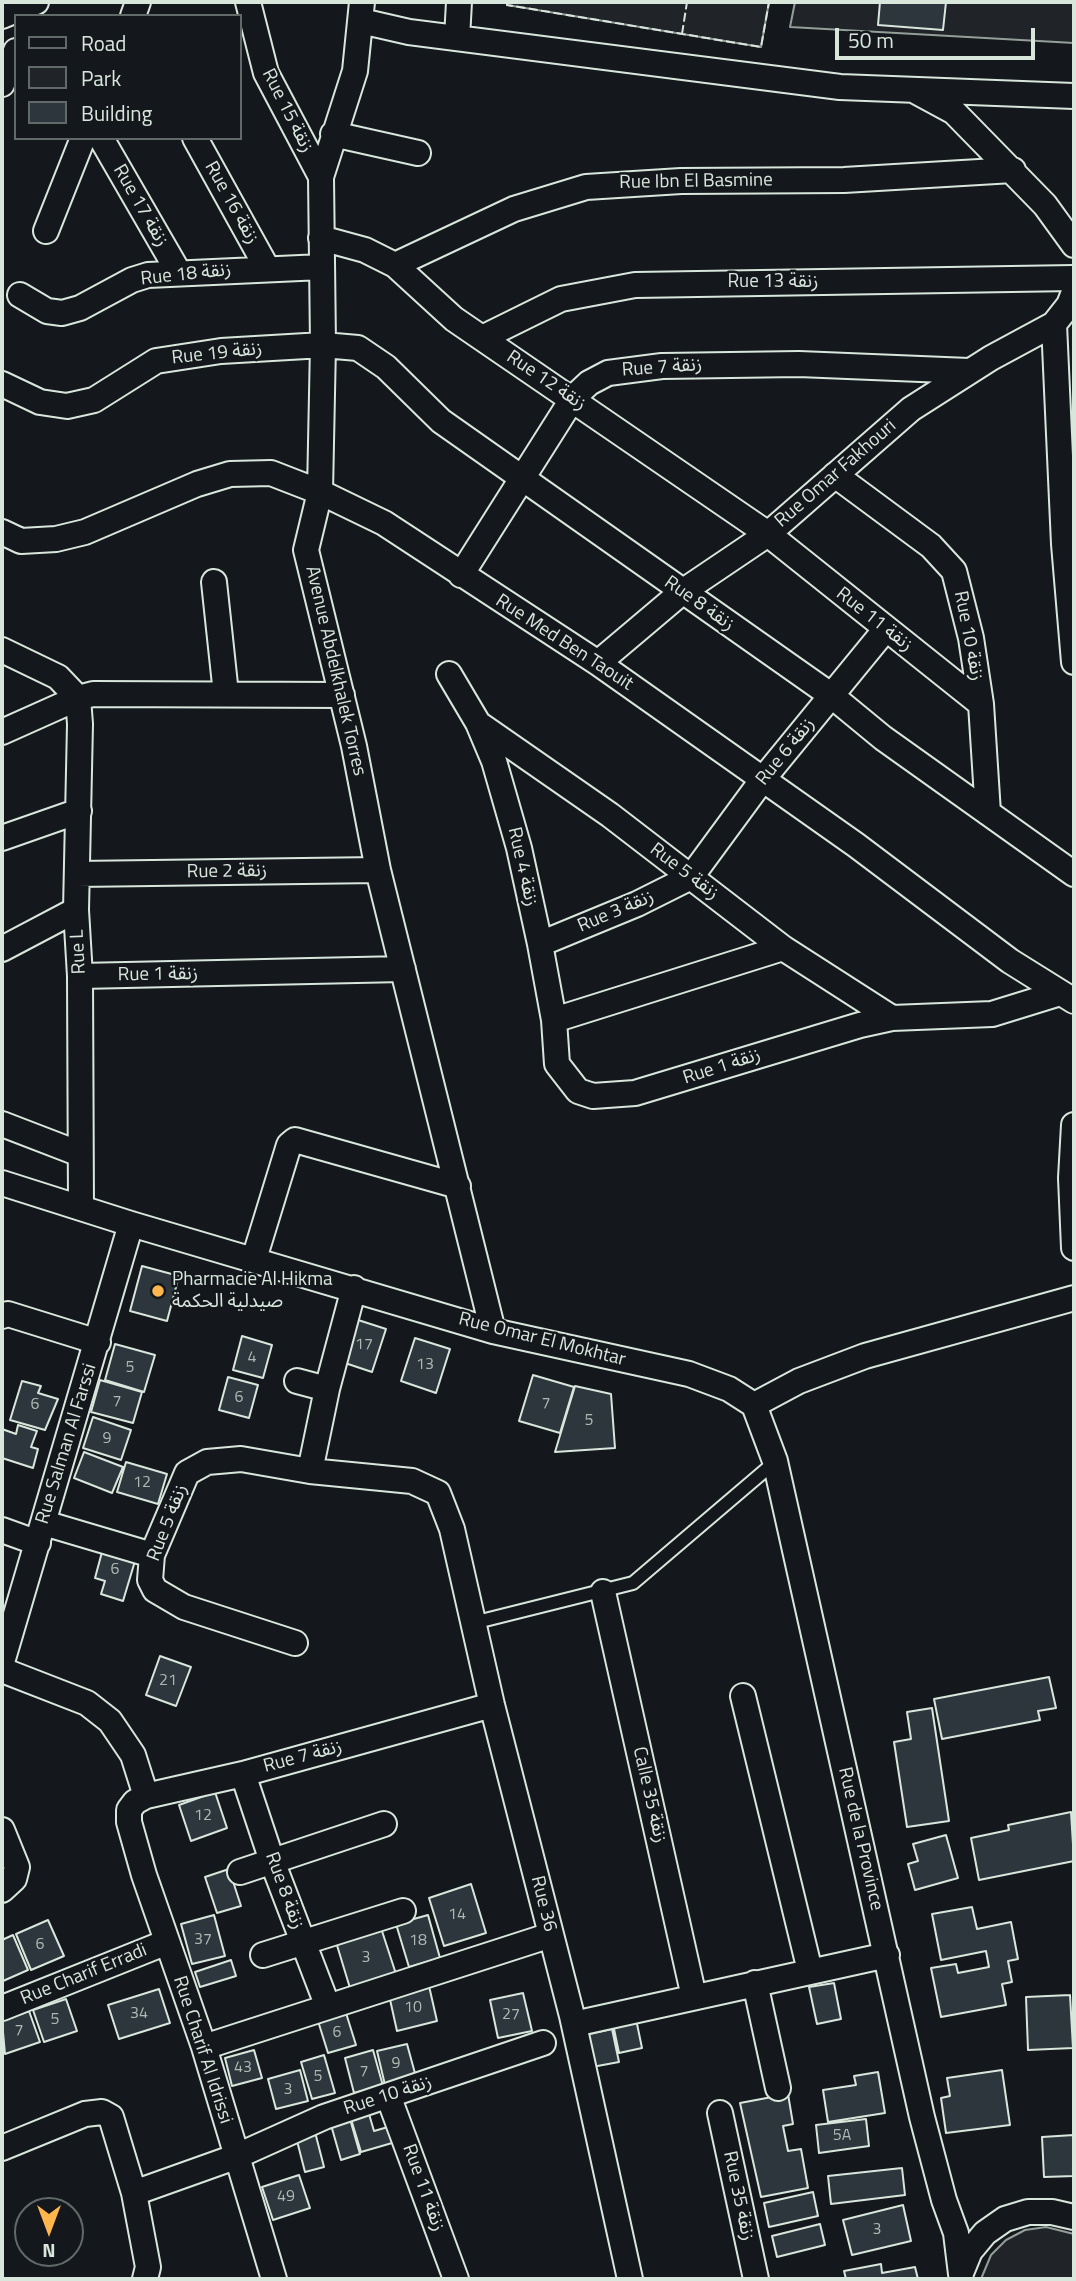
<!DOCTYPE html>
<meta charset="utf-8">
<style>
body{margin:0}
#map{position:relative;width:1076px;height:2281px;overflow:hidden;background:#14181c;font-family:"Titillium Web",sans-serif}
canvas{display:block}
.frame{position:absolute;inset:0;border:4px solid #d8e6dc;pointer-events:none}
.legend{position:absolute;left:14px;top:14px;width:228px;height:126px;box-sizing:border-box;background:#14181c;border:2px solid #626a69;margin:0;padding:9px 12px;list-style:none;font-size:21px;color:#d8e6dc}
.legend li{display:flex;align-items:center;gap:14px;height:35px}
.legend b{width:35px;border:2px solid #626a69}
.north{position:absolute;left:14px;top:2197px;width:70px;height:70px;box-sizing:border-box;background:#14181c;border:2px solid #626a69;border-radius:50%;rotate:180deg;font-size:19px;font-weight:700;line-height:28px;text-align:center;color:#d8e6dc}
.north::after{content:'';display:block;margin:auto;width:24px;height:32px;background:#ffb74d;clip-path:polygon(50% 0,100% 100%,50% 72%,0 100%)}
.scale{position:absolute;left:835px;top:28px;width:200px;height:32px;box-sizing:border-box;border:4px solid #d8e6dc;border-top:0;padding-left:9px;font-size:21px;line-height:24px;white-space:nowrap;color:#d8e6dc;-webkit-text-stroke:5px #14181c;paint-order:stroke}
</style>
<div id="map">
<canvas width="1076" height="2281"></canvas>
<div class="frame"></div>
<ul class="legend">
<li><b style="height:9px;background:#14181c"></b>Road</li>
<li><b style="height:19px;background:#202428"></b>Park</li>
<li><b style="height:19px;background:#2c363c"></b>Building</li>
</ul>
<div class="north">N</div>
<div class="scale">50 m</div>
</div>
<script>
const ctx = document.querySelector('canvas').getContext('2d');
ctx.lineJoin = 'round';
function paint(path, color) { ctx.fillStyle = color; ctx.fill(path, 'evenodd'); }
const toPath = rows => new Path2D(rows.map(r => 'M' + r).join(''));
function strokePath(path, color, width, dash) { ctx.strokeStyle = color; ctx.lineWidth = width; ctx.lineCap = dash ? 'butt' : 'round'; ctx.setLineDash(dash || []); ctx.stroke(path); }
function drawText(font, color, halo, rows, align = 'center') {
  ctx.font = font + ' "Titillium Web","Noto Sans Arabic",sans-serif'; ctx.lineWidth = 5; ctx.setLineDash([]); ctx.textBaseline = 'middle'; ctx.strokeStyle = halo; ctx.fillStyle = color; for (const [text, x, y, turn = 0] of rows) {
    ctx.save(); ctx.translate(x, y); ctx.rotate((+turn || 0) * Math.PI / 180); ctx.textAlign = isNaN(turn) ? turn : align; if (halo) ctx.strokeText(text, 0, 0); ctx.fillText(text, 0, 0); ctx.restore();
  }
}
const green = toPath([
 [507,2,769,2,761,47,507,5,507,2],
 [795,2,1074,2,1074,43,790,27,795,2],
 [1046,2227,1074,2234,1074,2279,981,2279,991,2255,1006,2240,1025,2230,1046,2227]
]);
const building = toPath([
 [880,2,946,2,943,30,878,25,880,2],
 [142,1266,179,1276,167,1321,130,1311,142,1266],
 [355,1319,386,1329,372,1372,342,1362,355,1319],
 [242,1336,272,1345,263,1378,233,1370,242,1336],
 [415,1338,450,1349,436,1393,401,1381,415,1338],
 [115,1344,155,1355,144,1392,105,1380,115,1344],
 [533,1375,574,1387,560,1433,519,1421,533,1375],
 [228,1377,258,1385,249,1418,219,1410,228,1377],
 [100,1380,142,1392,133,1423,91,1412,100,1380],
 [22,1381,41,1386,38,1393,58,1399,45,1430,10,1420,22,1381],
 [575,1386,611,1394,615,1448,555,1452,575,1386],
 [93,1417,131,1430,121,1460,83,1448,93,1417],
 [18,1425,37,1431,31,1447,38,1449,33,1468,2,1458,2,1429,16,1434,18,1425],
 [84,1452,123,1467,112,1493,74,1478,84,1452],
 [126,1462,167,1474,158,1504,117,1492,126,1462],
 [102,1552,135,1561,123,1601,101,1594,105,1581,95,1578,102,1552],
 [160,1656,191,1667,176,1706,146,1695,160,1656],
 [1049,1677,1056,1708,1038,1711,1040,1720,942,1739,934,1699,1049,1677],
 [932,1708,949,1821,907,1827,894,1742,911,1739,907,1712,932,1708],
 [215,1792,227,1828,191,1841,179,1805,215,1792],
 [1071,1812,1074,1861,979,1880,971,1838,1009,1830,1008,1825,1071,1812],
 [946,1835,958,1878,915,1890,908,1864,918,1861,913,1844,946,1835],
 [229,1869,241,1906,217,1913,205,1877,229,1869],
 [471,1884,486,1933,444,1946,429,1898,471,1884],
 [972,1907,977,1929,1011,1922,1018,1959,1008,1961,1012,1982,1002,1984,1006,2005,941,2017,931,1968,956,1964,958,1973,989,1967,986,1951,941,1960,932,1914,972,1907],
 [214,1915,225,1956,192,1964,181,1924,214,1915],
 [428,1915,440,1958,409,1967,396,1924,428,1915],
 [48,1920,64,1956,31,1970,16,1934,48,1920],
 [381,1928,396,1974,350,1988,336,1942,381,1928],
 [13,1935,28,1970,3,1981,2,1940,13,1935],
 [231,1960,236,1976,200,1987,195,1972,231,1960],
 [834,1983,841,2019,817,2024,809,1987,834,1983],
 [429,1986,437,2021,397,2031,389,1995,429,1986],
 [159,1989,170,2023,119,2039,108,2005,159,1989],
 [523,1993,532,2031,498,2038,490,2000,523,1993],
 [1070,1995,1073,2048,1028,2050,1026,1997,1070,1995],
 [66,1999,77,2031,44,2042,33,2010,66,1999],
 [29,2011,40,2042,5,2054,2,2021,29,2011],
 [346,2013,356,2045,328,2053,318,2021,346,2013],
 [636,2019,642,2048,619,2053,613,2024,636,2019],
 [612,2029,619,2062,592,2067,585,2035,612,2029],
 [407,2044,416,2077,385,2085,377,2051,407,2044],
 [254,2050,262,2078,232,2086,225,2058,254,2050],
 [373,2050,383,2086,354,2093,345,2058,373,2050],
 [324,2055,335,2093,312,2099,301,2062,324,2055],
 [300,2070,308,2101,276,2109,268,2079,300,2070],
 [1002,2070,1010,2125,946,2133,941,2098,950,2096,947,2078,1002,2070],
 [878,2072,885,2113,828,2122,823,2090,856,2085,854,2076,878,2072],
 [788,2094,793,2124,783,2126,788,2151,801,2149,808,2188,761,2197,740,2103,788,2094],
 [369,2114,374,2131,395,2125,399,2141,361,2152,351,2119,369,2114],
 [350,2119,360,2154,341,2160,331,2125,350,2119],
 [866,2119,869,2146,819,2153,816,2125,866,2119],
 [315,2132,324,2167,305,2172,296,2137,315,2132],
 [1074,2135,1074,2176,1044,2177,1042,2137,1074,2135],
 [902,2168,905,2195,831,2204,828,2176,902,2168],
 [299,2175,310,2208,273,2220,262,2187,299,2175],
 [813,2192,818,2216,769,2227,764,2203,813,2192],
 [903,2205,911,2241,852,2255,843,2220,903,2205],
 [820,2224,825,2245,777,2257,772,2236,820,2224],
 [881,2264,882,2273,915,2267,918,2279,846,2279,844,2271,881,2264]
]);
const lane = toPath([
 [473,1623,633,1583,775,1462]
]);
const street = toPath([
 [248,2,266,73,321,177],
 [362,2,355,71,321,177,323,345,320,492,306,550,354,746,378,870,493,1331],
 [2,16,36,2],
 [133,16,138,2],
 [361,21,409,32,840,87,1074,96],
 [457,38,459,2],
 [2,84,16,51],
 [917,92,954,112,1045,205,1074,245],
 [333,134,418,153],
 [101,138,179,273],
 [195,138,267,268],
 [46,231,83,138],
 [321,238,365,250,395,265,454,319,768,534,981,704],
 [395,265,514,209,586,187,681,181,844,180,1013,170],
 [20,295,47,311,62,313,80,308,132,280,148,275,322,267],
 [1054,324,1064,544,1074,662],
 [482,338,561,299,635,285,1074,278],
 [2,384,40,402,67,406,94,400,156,361,221,351,323,345,358,348,386,367,441,421,832,696,883,738,1074,874],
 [835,475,931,546,954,571,971,638,981,704,988,813],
 [2,532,21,541,56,539,85,532,197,484,230,474,271,473,320,492,384,523,598,663,856,845,1010,961,1074,1001],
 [461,575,573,398,589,383,608,373,662,366,799,364,969,371],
 [214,582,226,694],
 [2,650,58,677,78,698],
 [598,663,682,592,768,534,911,409,991,358,1054,324,1069,305,1074,292],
 [449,674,478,723,494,761,519,848,540,944,554,1020,557,1064,578,1091,593,1096,635,1093,860,1025,892,1018,992,1014,1060,993],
 [78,698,80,724,76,910,80,976,81,1207],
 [479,724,610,815,783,948,892,1018],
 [2,732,78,698,93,694,342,695],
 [2,838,79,811],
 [77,874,378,870],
 [540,944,637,904,691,877,763,779,885,630],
 [2,949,76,910],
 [80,976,403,969],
 [554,1020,783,948],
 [2,1124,80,1154],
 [1074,1125,1071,1178,1074,1248],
 [2,1183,131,1224,493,1331,689,1374,729,1389,754,1405,775,1461,922,2117,944,2200,956,2233,961,2274],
 [254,1259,289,1145,295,1140,458,1186],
 [2,1316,8,1314,98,1342],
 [297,1381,327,1389],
 [754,1405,799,1381,865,1356,1074,1298],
 [310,1471,327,1389,354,1288],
 [44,1523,152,1555],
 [2,1530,38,1543],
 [603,1592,694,1997],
 [295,1643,184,1607,155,1590,150,1580,152,1555,187,1473,207,1462,241,1459,310,1471,412,1481,438,1493,452,1529,492,1705,572,2016,630,2279],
 [2,1662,131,1224],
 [2,1670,87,1703,110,1721,133,1755,146,1796],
 [743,1696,810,1971],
 [243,1774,272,1861,328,2007],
 [2,1830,17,1867,14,1879,2,1890],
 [240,1872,384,1824],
 [263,1955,403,1911],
 [755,1983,778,2088],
 [2,2008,167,1942],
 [574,2024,887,1955],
 [204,2047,551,1935],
 [389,2098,456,2279],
 [720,2113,756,2279],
 [2,2148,85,2114,102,2112,111,2117,134,2193,148,2267,145,2279],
 [134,2193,235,2157,324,2117,543,2043],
 [961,2273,970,2251,985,2233,1005,2219,1028,2212,1052,2212,1074,2217],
 [274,2279,204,2047,144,1875,129,1822,129,1810,135,1802,146,1796,243,1774,492,1705]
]);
const fence = toPath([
 [507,2,507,5,761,47,769,2],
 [682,34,687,2]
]);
const markers = [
 [158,1291,7,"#ffb74d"]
];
const numberNames = [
 ["17",364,1345],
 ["4",252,1358],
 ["13",425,1365],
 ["5",130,1368],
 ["6",239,1398],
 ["7",117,1402],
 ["7",546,1404],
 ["6",35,1405],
 ["5",589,1421],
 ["9",107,1439],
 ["12",142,1483],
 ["6",115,1570],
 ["21",168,1681],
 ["12",203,1816],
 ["14",457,1915],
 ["37",203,1940],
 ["18",418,1941],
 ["6",40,1945],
 ["3",366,1958],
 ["10",413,2008],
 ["34",139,2014],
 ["27",511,2015],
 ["5",55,2020],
 ["7",19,2031],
 ["6",337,2033],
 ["9",396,2064],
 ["43",243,2068],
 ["7",364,2072],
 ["5",318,2077],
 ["3",288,2090],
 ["5A",842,2136],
 ["49",286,2197],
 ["3",877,2230]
];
const streetNames = [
 ["Rue 15 زنقة",287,111,63],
 ["Rue Ibn El Basmine",696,182,-1],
 ["Rue 16 زنقة",231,203,61],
 ["Rue 17 زنقة",140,206,60],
 ["Rue 18 زنقة",186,275,-6],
 ["Rue 13 زنقة",773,282],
 ["Rue 19 زنقة",217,354,-6],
 ["Rue 7 زنقة",662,368,-4],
 ["Rue 12 زنقة",546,381,34],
 ["Rue Omar Fakhouri",836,474,-41],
 ["Rue 8 زنقة",699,604,35],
 ["Rue 11 زنقة",874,620,38],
 ["Rue 10 زنقة",968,636,79],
 ["Rue Med Ben Taouit",564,643,33],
 ["Avenue Abdelkhalek Torres",335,671,77],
 ["Rue 6 زنقة",786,752,-51],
 ["Rue 4 زنقة",522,867,77],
 ["Rue 2 زنقة",227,872,-1],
 ["Rue 5 زنقة",684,872,37],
 ["Rue 3 زنقة",616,912,-23],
 ["Rue L",79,952,-93],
 ["Rue 1 زنقة",158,975,-1],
 ["Rue 1 زنقة",722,1067,-18],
 ["Rue Omar El Mokhtar",542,1340,14],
 ["Rue Salman Al Farssi",67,1444,-73],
 ["Rue 5 زنقة",168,1523,-69],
 ["Rue 7 زنقة",303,1757,-15],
 ["Calle 35 زنقة",649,1795,77],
 ["Rue de la Province",860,1839,77],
 ["Rue 8 زنقة",284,1891,70],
 ["Rue 36",543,1904,76],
 ["Rue Charif Erradi",84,1975,-22],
 ["Rue Charif Al Idrissi",202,2050,72],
 ["Rue 10 زنقة",388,2096,-18],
 ["Rue 11 زنقة",423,2188,70],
 ["Rue 35 زنقة",738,2196,78]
];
const poiNames = [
 ["Pharmacie Al Hikma",172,1280],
 ["صيدلية الحكمة",172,1302]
];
paint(green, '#202428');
strokePath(green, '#939e99', 2);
paint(building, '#2c363c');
strokePath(building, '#d8e6dc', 2);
strokePath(lane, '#d8e6dc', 16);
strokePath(street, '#d8e6dc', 28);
strokePath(lane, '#14181c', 12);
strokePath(street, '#14181c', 24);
strokePath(fence, '#d8e6dc', 2, [9, 3.5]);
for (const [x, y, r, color] of markers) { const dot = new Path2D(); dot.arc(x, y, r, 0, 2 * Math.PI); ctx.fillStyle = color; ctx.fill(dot); strokePath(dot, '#14181c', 2.5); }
drawText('16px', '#adbab4', null, numberNames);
drawText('19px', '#d8e6dc', '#14181c', streetNames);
drawText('19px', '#d8e6dc', '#14181c', poiNames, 'left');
</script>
